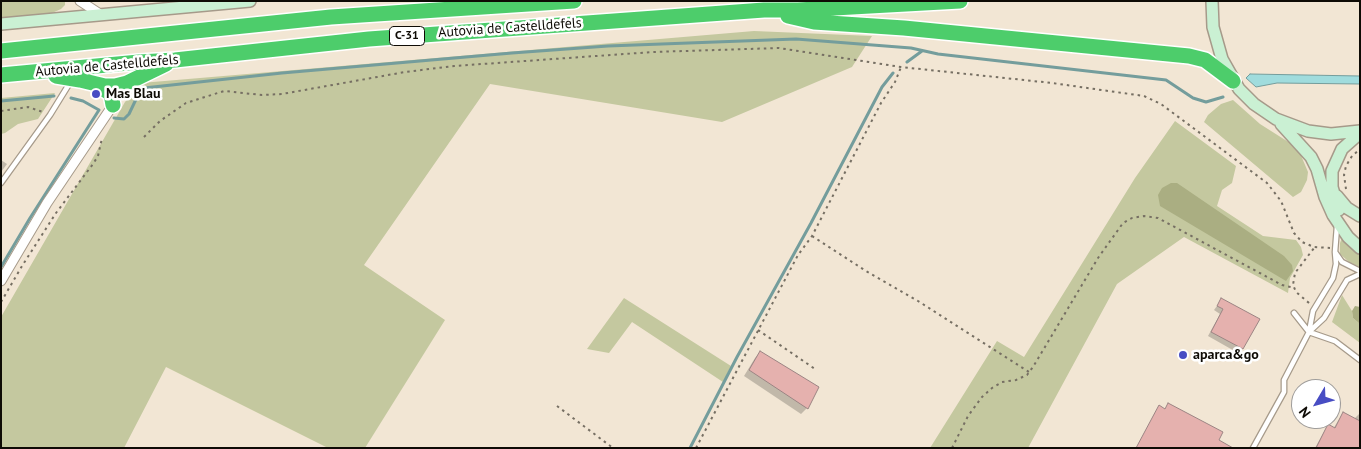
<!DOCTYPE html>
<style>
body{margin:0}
#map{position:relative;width:1361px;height:449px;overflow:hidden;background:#f2e6d4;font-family:"PT Sans",sans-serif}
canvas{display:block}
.frame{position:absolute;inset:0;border:2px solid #0e0b05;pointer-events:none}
.north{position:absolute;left:1291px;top:379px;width:50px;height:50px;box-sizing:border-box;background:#fff;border:1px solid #9f9d9b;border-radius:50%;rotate:233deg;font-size:14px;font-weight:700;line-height:20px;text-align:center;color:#0e0b05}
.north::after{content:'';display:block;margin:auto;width:18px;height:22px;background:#484dc3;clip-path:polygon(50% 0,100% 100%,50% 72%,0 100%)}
</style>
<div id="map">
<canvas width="1361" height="449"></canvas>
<div class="frame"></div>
<div class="north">N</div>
</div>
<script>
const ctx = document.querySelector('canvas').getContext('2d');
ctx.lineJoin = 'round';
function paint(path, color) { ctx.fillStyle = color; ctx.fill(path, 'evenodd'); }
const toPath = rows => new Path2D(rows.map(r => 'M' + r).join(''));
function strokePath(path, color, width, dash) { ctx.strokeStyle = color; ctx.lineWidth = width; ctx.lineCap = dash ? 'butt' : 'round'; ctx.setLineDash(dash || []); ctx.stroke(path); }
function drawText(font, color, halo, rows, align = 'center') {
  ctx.font = font + ' "PT Sans",sans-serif'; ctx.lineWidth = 5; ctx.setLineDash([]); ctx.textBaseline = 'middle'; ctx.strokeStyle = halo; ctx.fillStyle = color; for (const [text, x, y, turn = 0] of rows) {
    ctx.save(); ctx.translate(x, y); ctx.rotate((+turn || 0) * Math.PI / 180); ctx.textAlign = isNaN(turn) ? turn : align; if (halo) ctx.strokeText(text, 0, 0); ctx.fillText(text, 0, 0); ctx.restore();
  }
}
const green = toPath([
 [1,1,65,1,65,5,61,9,52,13,1,18],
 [754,31,872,36,852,67,722,122,490,84,364,265,445,320,365,448,328,448,166,367,124,448,1,448,1,317,125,102,141,83],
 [55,93,38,119,18,124,5,133,1,134,1,98],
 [1233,100,1260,124,1290,143,1300,153,1308,172,1307,180,1301,192,1293,197,1204,122,1208,115,1221,104],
 [1175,121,1236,166,1232,183,1222,190,1217,206,1263,236,1296,240,1301,247,1303,255,1290,278,1288,293,1184,237,1117,284,1028,448,930,448,997,341,1024,357,1135,178],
 [1342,238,1360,255,1360,267,1349,262,1340,254,1340,243],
 [1342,295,1352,311,1353,318,1360,324,1360,343,1332,322],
 [624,298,731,366,723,382,632,322,609,353,587,349]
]);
const forest = toPath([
 [1171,183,1177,183,1284,256,1292,265,1293,271,1286,281,1160,206,1158,195,1162,188],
 [1355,306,1360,307,1360,324,1353,318,1352,311]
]);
const water = toPath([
 [1250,74,1360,76,1360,84,1277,83,1256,87,1246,78,1250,74]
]);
const shadow = toPath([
 [1,160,7,164,1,172],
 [1222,299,1242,349,1238,353,1208,336,1220,314,1214,310],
 [760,352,817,388,807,408,801,414,744,376,755,358],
 [1343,413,1354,419,1360,413,1360,448,1315,448,1325,430,1329,426,1333,429]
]);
const stream = toPath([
 [907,62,922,51],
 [1,101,54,96],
 [114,118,124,119,129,114,139,93,144,88,282,73,512,53,608,46,796,39,911,48,938,54,1166,80,1193,98,1206,102,1223,97],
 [1,267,30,218,99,110,83,101,71,98],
 [690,448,737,357,811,223,882,87,893,73]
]);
const building = toPath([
 [1221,298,1260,319,1243,349,1211,332,1223,309,1217,306,1221,298],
 [760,351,819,387,808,409,749,370,760,351],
 [1168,403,1223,432,1219,440,1233,448,1136,448,1159,405,1165,409,1168,403],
 [1343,412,1360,421,1360,448,1316,448,1328,424,1335,428,1343,412]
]);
const path = toPath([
 [1,111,28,107,43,112],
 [144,137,160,121,186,103,224,91,262,95,282,94,405,72,454,66,653,52,779,48,901,67,1052,83,1144,96,1161,104,1267,183,1281,201,1294,233,1302,242,1314,247,1330,248],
 [1346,189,1344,175,1346,166,1352,156,1360,149],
 [812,236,866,271,918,301,1029,372],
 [1,302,22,266,56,213,93,164,98,156,102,138],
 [1309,303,1296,292,1293,285,1295,273,1314,248],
 [758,330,815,369],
 [557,406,613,448],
 [696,448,798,255,812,236,881,103,895,82,901,67],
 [952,448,968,416,982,397,992,388,1002,382,1016,380,1027,375,1033,367,1098,258,1123,223,1132,218,1144,216,1158,218,1282,285,1295,288]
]);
const lane = toPath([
 [1,183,50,115,71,81],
 [1337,226,1335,252,1342,262,1360,271],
 [1294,313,1309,332,1335,341,1360,360],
 [1310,331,1324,318,1347,280,1360,274],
 [1253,448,1284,392,1284,380,1309,332,1313,311,1333,278,1336,264,1335,252]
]);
const street = toPath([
 [80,1,100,14],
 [1,281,47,203,113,105]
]);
const secondary = toPath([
 [1212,1,1213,27,1222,59,1239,89,1254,104,1276,119,1308,131,1331,134,1360,131],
 [1,24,250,1],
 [1281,124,1311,157,1317,169,1325,197,1333,215,1348,237,1360,248],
 [1337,196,1347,208,1360,216],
 [1339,210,1332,187,1332,171,1342,149,1360,133]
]);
const highway = toPath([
 [788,16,814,22,904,28,1189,56,1205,60,1233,81],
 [1,51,331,17,574,1],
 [1,75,139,62,175,60,369,39,764,10,798,10,960,1],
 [56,76,80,80,105,86,115,86,127,83,166,64],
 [98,85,111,94,113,105]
]);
const markers = [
 [96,94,5,"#484dc3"],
 [1183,355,5,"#484dc3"]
];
const shields = [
 [407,36,35]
];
const shieldNames = [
 ["C-31",407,36]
];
const streetNames = [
 ["Autovia de Castelldefels",510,28,-4],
 ["Autovia de Castelldefels",107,66,-5]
];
const poiNames = [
 ["Mas Blau",106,94],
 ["aparca&go",1193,355]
];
paint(green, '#c4c89f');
paint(forest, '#aaae82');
paint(water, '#a0dcdd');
strokePath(water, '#749d9c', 1);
paint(shadow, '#0003');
strokePath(stream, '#749d9c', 3);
paint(building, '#e5b1ae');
strokePath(building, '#9b8483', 1);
strokePath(lane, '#a69a8a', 7);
strokePath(street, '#a69a8a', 11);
strokePath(secondary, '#a69a8a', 14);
strokePath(highway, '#fff', 18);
strokePath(path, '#766f63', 2, [2.5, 4]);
strokePath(lane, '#fff', 4.5);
strokePath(street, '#fff', 9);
strokePath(secondary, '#caf0d3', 11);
strokePath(highway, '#4dcd6b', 15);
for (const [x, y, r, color] of markers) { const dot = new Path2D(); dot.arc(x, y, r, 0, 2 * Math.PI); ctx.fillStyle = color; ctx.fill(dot); strokePath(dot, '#fff', 2); }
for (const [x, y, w] of shields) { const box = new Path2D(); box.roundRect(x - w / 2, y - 9.5, w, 19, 4); ctx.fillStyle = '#fff'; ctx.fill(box); strokePath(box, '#0e0b05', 1); }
drawText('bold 12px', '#0e0b05', null, shieldNames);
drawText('14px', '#0e0b05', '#fff', streetNames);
drawText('bold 14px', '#0e0b05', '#fff', poiNames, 'left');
</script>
